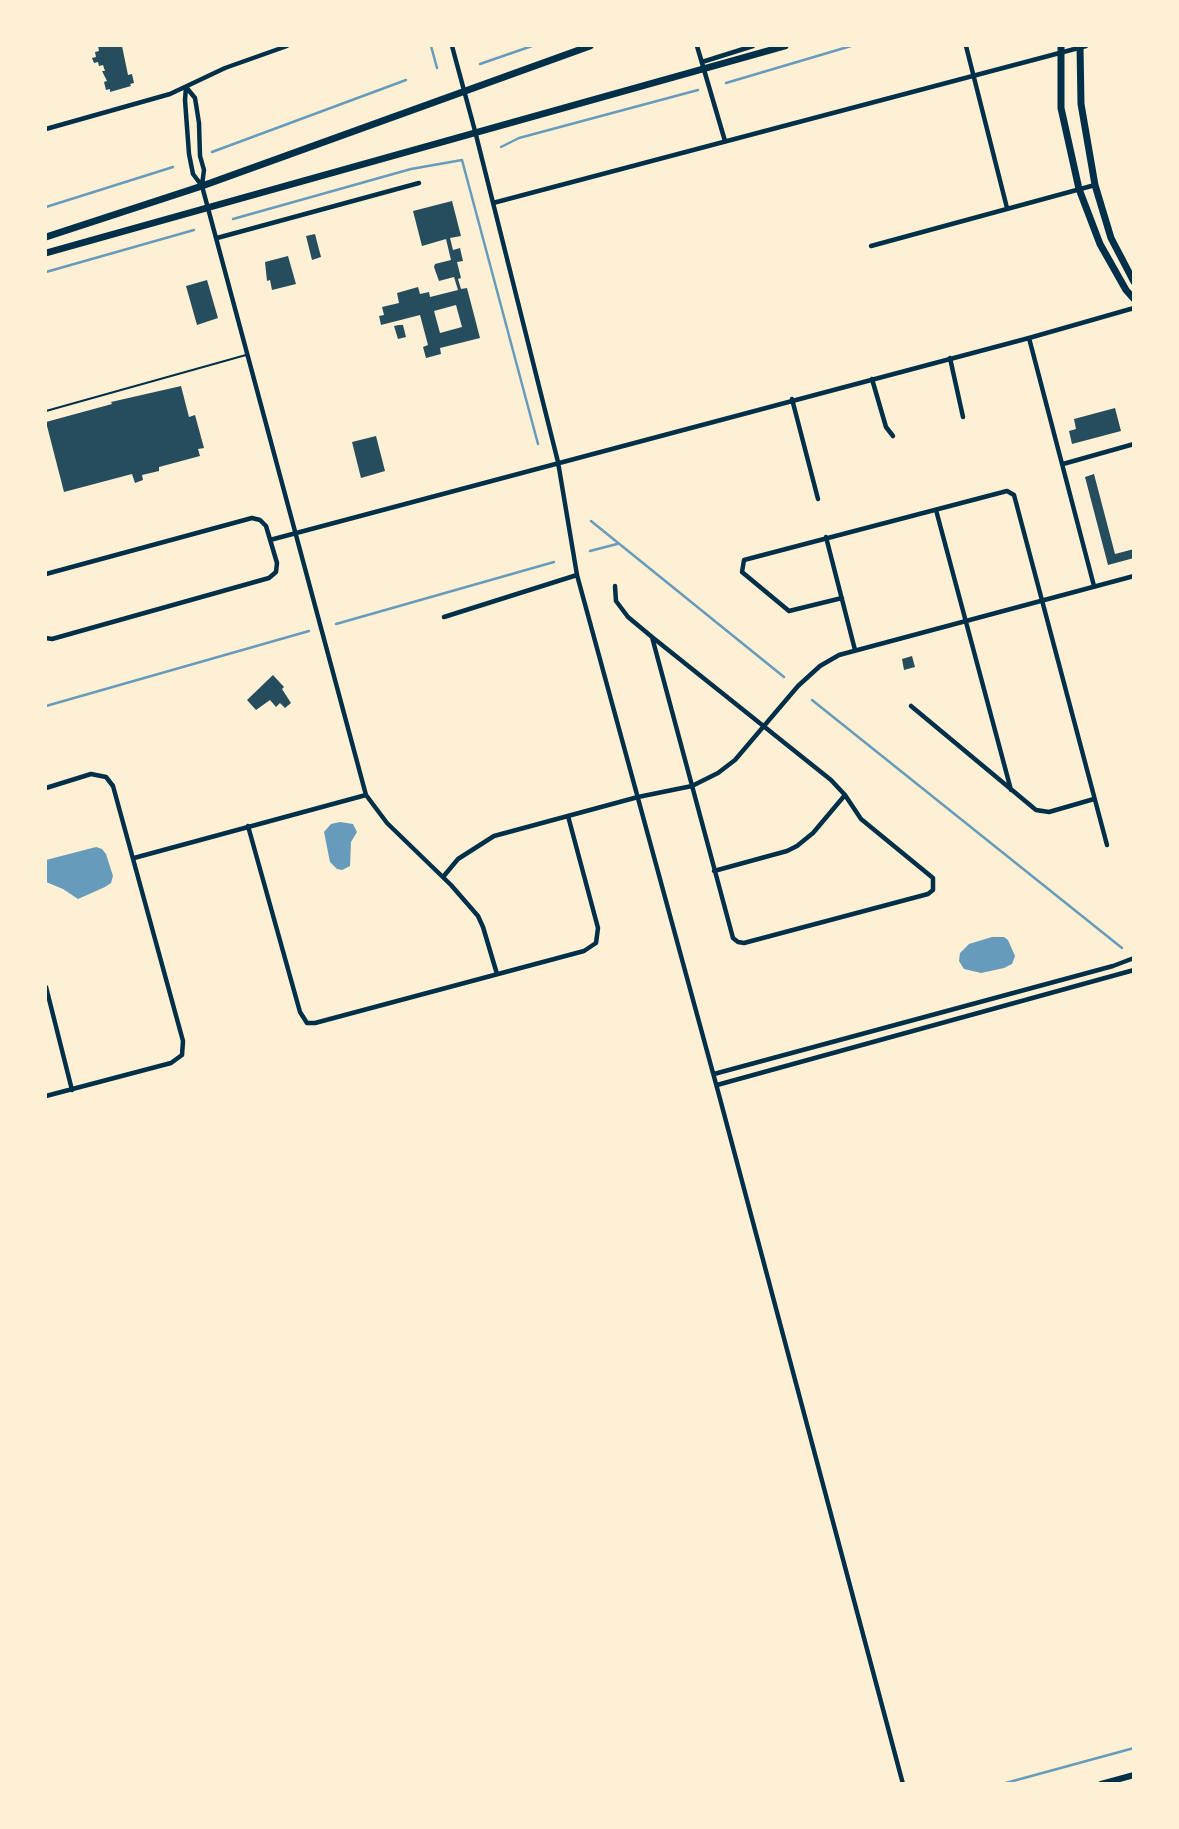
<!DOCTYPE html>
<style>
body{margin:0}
#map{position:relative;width:1179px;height:1829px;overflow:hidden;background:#fdf0d5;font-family:Raleway,sans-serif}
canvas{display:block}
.frame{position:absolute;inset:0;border:47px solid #fdf0d5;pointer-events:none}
</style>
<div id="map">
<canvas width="1179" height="1829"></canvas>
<div class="frame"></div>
</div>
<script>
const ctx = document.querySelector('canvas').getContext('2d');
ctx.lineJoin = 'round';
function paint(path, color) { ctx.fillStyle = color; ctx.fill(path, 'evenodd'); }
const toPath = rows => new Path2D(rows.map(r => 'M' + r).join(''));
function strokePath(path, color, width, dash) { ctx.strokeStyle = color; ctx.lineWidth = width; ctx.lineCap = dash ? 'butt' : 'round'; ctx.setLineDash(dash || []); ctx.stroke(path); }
const water = toPath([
 [340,822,353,824,357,832,351,842,350,866,342,870,337,869,330,862,324,832,331,824],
 [96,847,102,849,106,854,113,876,111,883,105,887,78,899,63,889,46,882,46,860],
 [992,937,1004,937,1008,940,1015,956,1012,964,1004,968,981,973,964,969,959,961,960,953,969,944]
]);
const stream = toPath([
 [431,46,437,68],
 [480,64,532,46],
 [726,83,851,46],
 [501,147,519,138,698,90],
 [212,152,406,80],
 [46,207,173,167],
 [233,219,411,169,462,160,538,444],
 [46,272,194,230],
 [591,521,784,677],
 [590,551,617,544],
 [336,624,554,562],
 [812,700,1122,948],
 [46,706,309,631],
 [1002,1784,1134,1748]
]);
const building = toPath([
 [98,46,122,46,128,75,132,74,134,83,130,84,131,86,110,92,110,89,106,90,104,82,107,81,102,71,105,71,103,65,99,66,98,62,94,63,92,58,96,57,95,52,99,51],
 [452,201,461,236,450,238,453,250,460,248,463,261,457,262,461,278,458,279,461,289,467,288,480,338,440,348,441,354,426,358,423,347,428,345,420,315,381,325,379,316,384,315,382,307,399,303,397,293,418,287,420,294,429,292,430,297,458,290,454,277,439,281,434,267,435,264,451,260,446,239,422,246,413,211],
 [456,305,462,327,440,333,434,311],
 [315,234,321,257,312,260,306,236],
 [288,256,296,284,272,290,270,280,267,281,265,262],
 [207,280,218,318,197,325,186,286],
 [399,325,403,325,406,337,398,339,394,326],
 [181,386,189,417,195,415,204,448,198,449,200,456,159,467,159,471,142,475,143,480,135,483,132,474,64,492,46,422,112,404,111,402],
 [1115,408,1121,431,1072,444,1069,431,1076,429,1074,419],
 [376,436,385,471,361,478,352,442],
 [1094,474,1115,554,1134,549,1134,558,1108,565,1085,477],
 [912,656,915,667,904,670,902,659],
 [273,675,284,687,282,689,291,703,285,708,280,703,276,707,270,700,256,710,247,700]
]);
const service = toPath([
 [46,411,246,355]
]);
const minor = toPath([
 [452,46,475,131,558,462,577,575,719,1095,903,1784],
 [697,46,725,141],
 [966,46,1007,208],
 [702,62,753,46],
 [186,87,185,100,189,154,193,174,202,186,216,238,366,795,387,823,451,885,478,916,483,927,497,974],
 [186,87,195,98,199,123,200,156,204,170,202,185],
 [46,129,170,94,225,68,287,46],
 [493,203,1086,46],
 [217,238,419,183],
 [871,246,1095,185],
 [1029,338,1094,586],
 [950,358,963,417],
 [872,379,886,427,893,436],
 [792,399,818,499],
 [1063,464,1134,444],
 [936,510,1011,790],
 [826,537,855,650],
 [270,540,1029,338,1134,308],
 [46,574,252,518,260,520,266,526,277,563,276,572,269,578,52,639,46,638],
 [615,586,616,601,628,617,652,637],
 [842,598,789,611,742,572,744,560,1007,491,1014,495,1107,845],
 [444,617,577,575],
 [652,637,831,780,845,795,861,819,933,878,933,890,928,894,744,943,738,942,733,938,652,637],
 [911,706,1036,810,1049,812,1094,799],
 [46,788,91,774,106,777,113,786,183,1041,182,1055,171,1063,46,1096],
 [248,826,300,1012,307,1023,315,1023,584,951,596,943,598,928,568,816],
 [134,858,366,795],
 [714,871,787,851,797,846,813,833,845,795],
 [443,877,458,859,494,836,638,797,692,786,718,773,735,760,798,686,820,666,839,655,1134,576],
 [46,987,72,1090],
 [714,1074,1113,966,1134,958],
 [717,1085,1134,970]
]);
const secondary = toPath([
 [1101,1784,1134,1775]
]);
const primary = toPath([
 [1061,46,1061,108,1079,189,1100,244,1126,290,1134,299],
 [1080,46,1081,104,1095,185,1111,238,1134,282],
 [46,237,202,186,590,46],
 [46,253,785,46]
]);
paint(water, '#669bbc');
strokePath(stream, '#669bbc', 2.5);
paint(building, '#264d5e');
strokePath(service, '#003049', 2);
strokePath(minor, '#003049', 4.5);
strokePath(secondary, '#003049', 6);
strokePath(primary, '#003049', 7);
</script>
